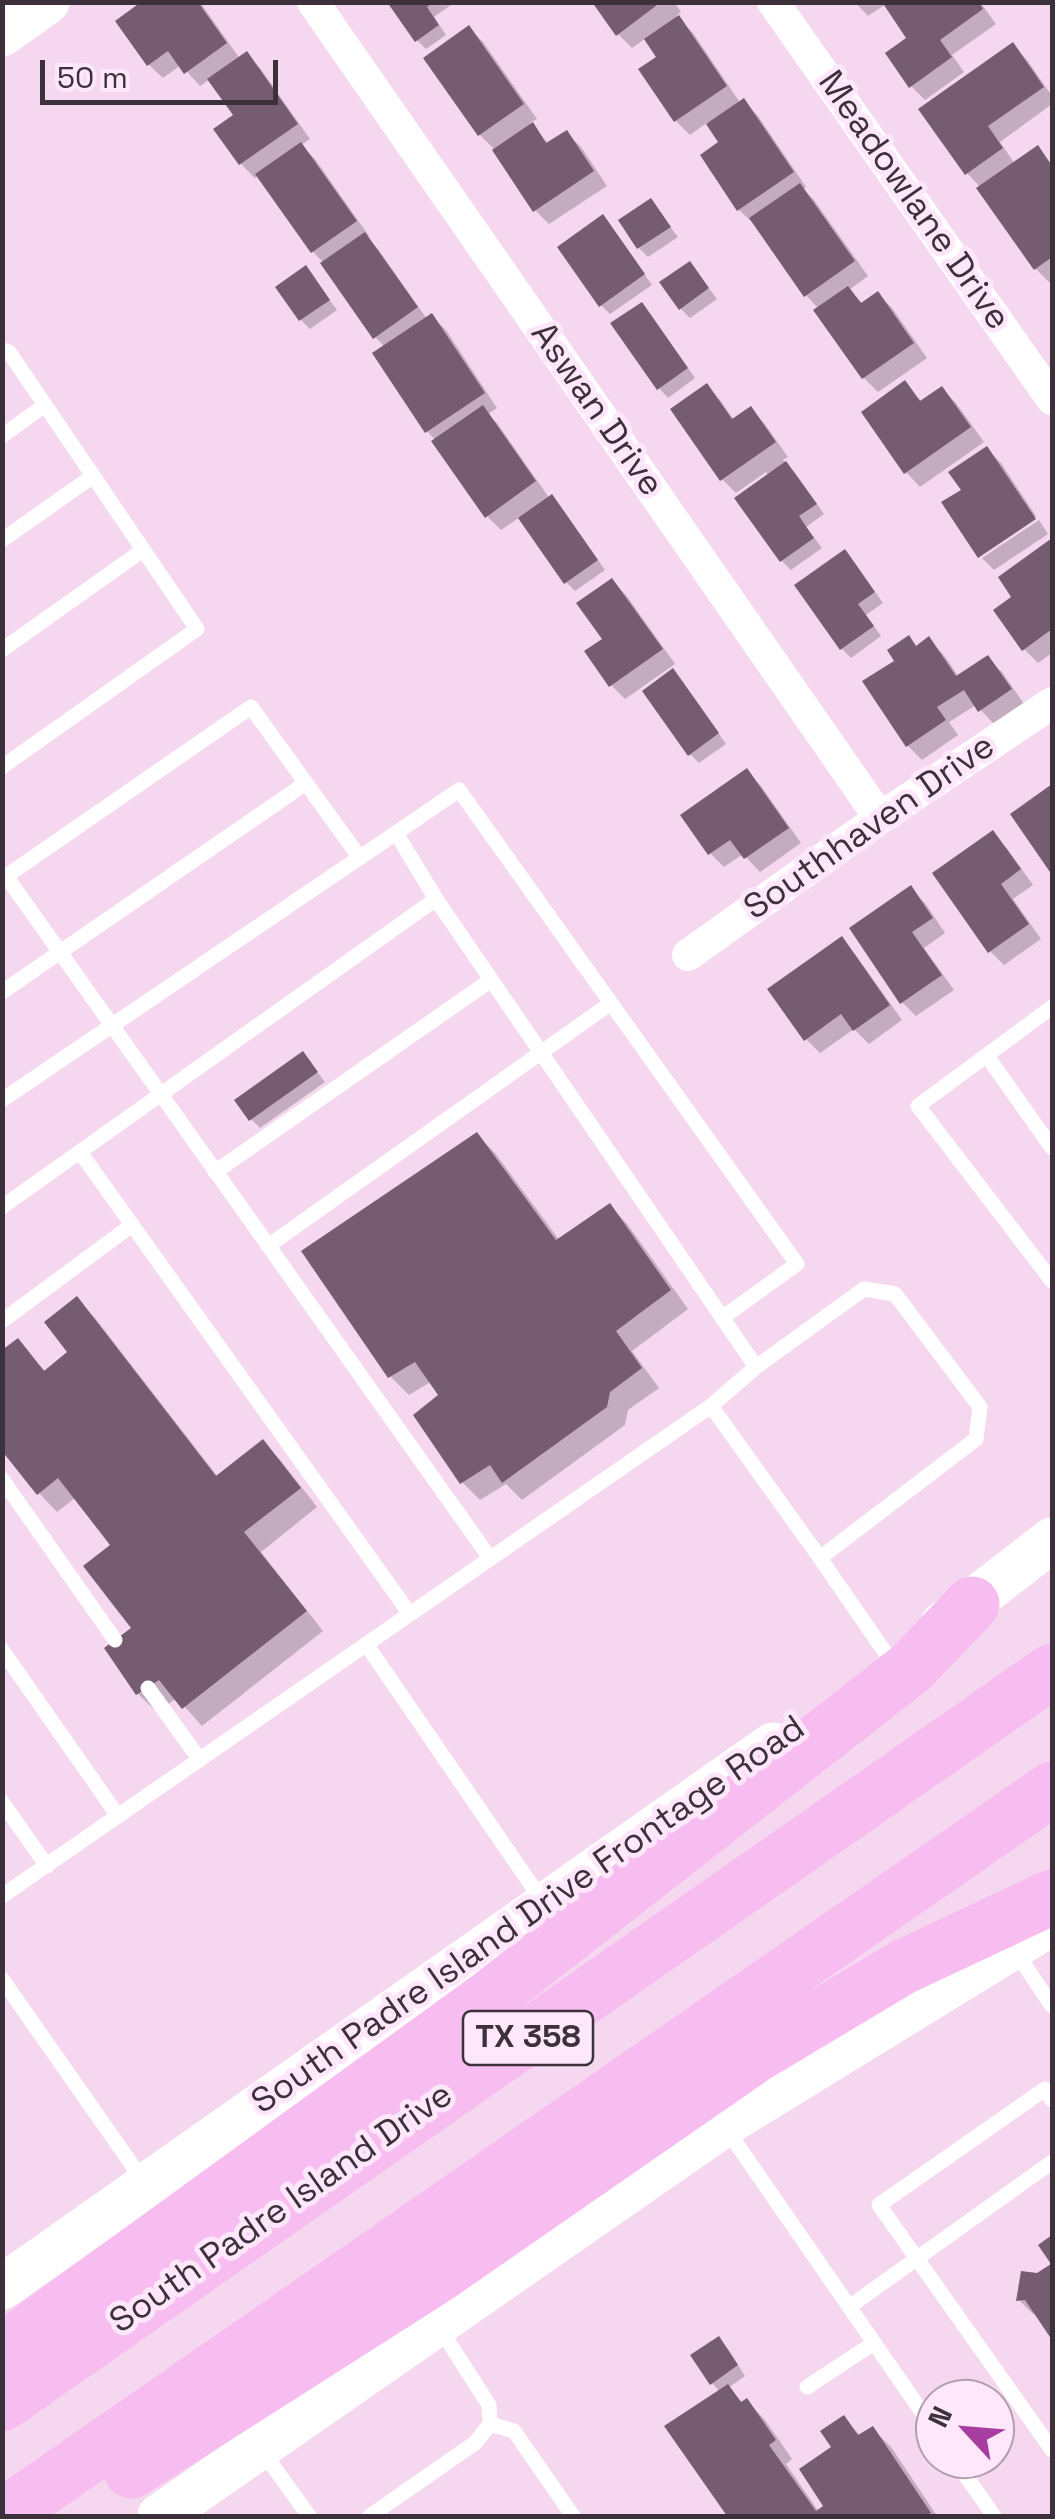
<!DOCTYPE html>
<style>
body{margin:0}
#map{position:relative;width:1055px;height:2519px;overflow:hidden;background:#f5d7f0;font-family:"Space Grotesk",sans-serif}
canvas{display:block}
.frame{position:absolute;inset:0;border:5px solid #3c313a;pointer-events:none}
.north{position:absolute;left:915px;top:2379px;width:100px;height:100px;box-sizing:border-box;background:#fee7fb;border:2px solid #b09eae;border-radius:50%;rotate:296deg;font-size:28px;font-weight:700;line-height:40px;text-align:center;color:#3c313a}
.north::after{content:'';display:block;margin:auto;width:35px;height:45px;background:#a73e9f;clip-path:polygon(50% 0,100% 100%,50% 72%,0 100%)}
.scale{position:absolute;left:40px;top:60px;width:238px;height:45px;box-sizing:border-box;border:5px solid #3c313a;border-top:0;padding-left:12px;font-size:30px;line-height:35px;white-space:nowrap;color:#3c313a;-webkit-text-stroke:8px #fee7fb;paint-order:stroke}
</style>
<div id="map">
<canvas width="1055" height="2519"></canvas>
<div class="frame"></div>
<div class="north">N</div>
<div class="scale">50 m</div>
</div>
<script>
const ctx = document.querySelector('canvas').getContext('2d');
ctx.lineJoin = 'round';
function paint(path, color) { ctx.fillStyle = color; ctx.fill(path, 'evenodd'); }
const toPath = rows => new Path2D(rows.map(r => 'M' + r).join(''));
function strokePath(path, color, width, dash) { ctx.strokeStyle = color; ctx.lineWidth = width; ctx.lineCap = dash ? 'butt' : 'round'; ctx.setLineDash(dash || []); ctx.stroke(path); }
function drawText(font, color, halo, rows, align = 'center') {
  ctx.font = font + ' "Space Grotesk",sans-serif'; ctx.lineWidth = 10; ctx.setLineDash([]); ctx.textBaseline = 'middle'; ctx.strokeStyle = halo; ctx.fillStyle = color; for (const [text, x, y, turn = 0] of rows) {
    ctx.save(); ctx.translate(x, y); ctx.rotate((+turn || 0) * Math.PI / 180); ctx.textAlign = isNaN(turn) ? turn : align; if (halo) ctx.strokeText(text, 0, 0); ctx.fillText(text, 0, 0); ctx.restore();
  }
}
const shadow = toPath([
 [146,2,200,2,240,59,246,54,260,68,310,139,301,145,315,159,369,236,367,238,378,249,427,319,431,316,446,330,497,408,488,414,497,423,550,499,561,507,605,570,575,591,566,582,520,517,501,530,487,516,436,441,427,431,385,347,375,337,324,263,313,252,259,175,255,178,241,164,217,129,237,115,210,79,200,86,181,65,163,78,148,64],
 [390,2,455,2,434,17,446,35,426,49,417,40],
 [595,2,674,2,681,12,676,16,693,33,741,104,744,102,758,116,806,187,803,189,814,200,868,276,849,290,863,304,878,294,892,308,927,358,878,392,864,378,817,311,819,309,806,295,755,222,753,223,738,209,722,143,708,122,690,135,676,121,659,57,646,38,632,48,618,34],
 [855,2,980,2,996,24,952,55,964,72,925,100,911,86,910,38,886,4,868,16],
 [469,28,483,42,537,119,530,123,549,144,567,133,581,147,607,186,549,224,535,210,494,149,480,135],
 [1013,46,1027,60,1052,96,1052,104,1000,142,1015,164,1037,148,1052,164,1052,281,1050,283,1036,269,981,188,967,173],
 [650,201,678,237,648,257,639,248],
 [611,227,652,285,610,314,601,305],
 [690,264,717,299,690,318,681,309],
 [306,269,337,310,310,329,301,320],
 [650,314,695,378,668,398,659,388],
 [905,384,922,402,942,389,956,403,984,442,920,487,906,472,864,413],
 [706,386,720,400,734,420,750,409,764,423,788,457,783,460,795,473,824,514,806,527,822,548,791,570,782,561,769,476,766,472,736,493,722,479],
 [987,449,1001,463,1036,516,979,554,964,491],
 [1039,520,1048,534,994,570,982,558],
 [1052,542,1052,653,1038,663,1024,649],
 [845,553,854,562,883,603,866,615,881,636,851,658,842,649],
 [612,581,626,595,675,664,625,699,611,685,605,640],
 [909,639,918,648,929,640,943,654,959,677,988,658,1002,672,1024,704,994,724,976,705,949,722,958,735,922,760,908,746,866,682,897,661],
 [682,681,726,744,699,763,690,754],
 [747,771,761,786,801,843,760,872,743,854,724,867,710,853],
 [992,833,1006,847,1033,885,1013,899,1041,939,1004,965,990,951],
 [910,889,925,903,945,933,924,948,954,990,916,1016,902,1002],
 [841,940,855,954,902,1020,869,1044,854,1029,820,1053,806,1039],
 [303,1054,325,1082,260,1128,251,1119],
 [477,1135,495,1153,560,1241,610,1206,628,1225,688,1309,632,1351,659,1388,628,1410,625,1425,522,1500,506,1484,480,1500,462,1482,442,1395,432,1381,409,1395,390,1376],
 [76,1300,95,1318,218,1477,263,1442,281,1461,317,1507,261,1552,323,1631,202,1726,177,1698,157,1712,138,1694,107,1649,135,1628,113,1545,76,1497,57,1512,39,1493,9,1397,17,1341,46,1372,71,1353],
 [1052,2266,1052,2336,1037,2314,1033,2314,1019,2300,1038,2276],
 [719,2340,728,2349,745,2376,728,2388,743,2403,747,2401,765,2420,792,2459,786,2464,819,2512,826,2506,834,2448,843,2418,861,2436,873,2429,891,2447,937,2516,730,2516,668,2427,720,2392,712,2383]
]);
const building = toPath([
 [141,2,198,2,227,43,184,74,168,51,147,66,115,21],
 [387,2,433,2,427,7,439,25,415,42],
 [592,2,661,2,616,36],
 [882,2,979,2,983,9,940,40,952,57,909,88,885,53,906,38],
 [679,15,727,86,674,122,638,69,656,57,644,39],
 [469,25,524,104,478,136,423,58],
 [1013,42,1044,87,988,126,1003,148,965,175,918,109],
 [247,51,298,124,239,165,213,129,233,115,207,79],
 [744,98,794,172,737,211,700,155,718,142,706,124],
 [533,122,546,143,567,130,594,171,533,212,492,150],
 [301,142,357,221,311,253,255,174],
 [1038,145,1052,166,1052,257,1034,270,976,188],
 [800,183,855,261,804,297,749,218],
 [651,198,671,227,637,249,618,220],
 [603,214,645,274,599,307,557,247],
 [365,232,418,307,373,339,320,263],
 [690,261,709,288,679,310,659,282],
 [306,265,330,300,299,321,275,287],
 [848,286,861,303,878,291,914,343,862,379,813,310],
 [642,302,688,368,657,390,610,323],
 [432,313,485,393,425,433,372,353],
 [905,380,920,401,942,386,971,427,904,474,861,412],
 [707,383,732,419,751,406,776,442,720,481,670,409],
 [483,405,536,481,485,518,431,441],
 [987,446,1036,519,978,558,941,502,961,490,948,472],
 [786,461,817,504,799,516,814,538,780,562,734,498],
 [552,494,598,560,564,584,518,518],
 [1052,538,1052,629,1022,651,993,610,1011,597,998,577],
 [845,549,875,592,858,604,874,626,840,650,794,585],
 [612,578,663,649,609,687,584,651,602,639,576,603],
 [909,635,916,646,929,636,956,676,988,655,1012,689,978,712,964,690,937,707,946,720,906,747,862,681,894,661,887,650],
 [673,668,719,733,688,756,642,691],
 [747,768,789,828,744,859,730,840,708,855,680,815],
 [1052,784,1052,875,1010,814],
 [993,830,1021,869,1001,884,1029,924,988,953,932,873],
 [911,885,933,918,912,932,942,975,900,1004,849,928],
 [842,936,890,1005,853,1031,841,1014,804,1041,767,989],
 [303,1051,318,1072,249,1121,234,1100],
 [477,1132,556,1240,610,1203,671,1290,616,1331,642,1368,610,1392,607,1407,502,1483,490,1465,460,1484,413,1415,438,1395,415,1362,388,1378,301,1251],
 [77,1296,216,1476,263,1439,301,1488,244,1532,307,1611,182,1709,159,1680,136,1695,104,1648,131,1628,83,1566,110,1545,58,1478,37,1495,2,1451,2,1399,5,1397,2,1394,2,1350,18,1338,44,1371,67,1352,44,1322],
 [1052,2235,1052,2340,1025,2300,1016,2301,1021,2271,1037,2273,1051,2264,1038,2245],
 [719,2336,738,2365,710,2385,690,2355],
 [728,2384,741,2402,747,2398,776,2440,769,2445,816,2511,823,2506,799,2469,831,2447,820,2431,844,2415,858,2435,873,2426,931,2513,926,2516,727,2516,664,2426]
]);
const service = toPath([
 [2,350,9,352,197,629,2,767],
 [2,436,45,405],
 [2,540,93,476],
 [2,650,143,550],
 [396,833,459,790,797,1264,722,1318],
 [6,876,490,1558],
 [2,879,251,707,360,858],
 [2,992,306,783],
 [1052,1007,918,1106,1052,1281],
 [987,1056,1052,1148],
 [2,1100,396,833,436,899,756,1367,864,1289,895,1294,980,1407,976,1439,820,1558],
 [80,1152,410,1614],
 [215,1172,491,980],
 [2,1207,436,899],
 [268,1246,611,1003],
 [2,1321,132,1225],
 [711,1406,756,1367],
 [2,1479,115,1640],
 [366,1644,543,1902],
 [2,1650,118,1816],
 [148,1688,200,1760],
 [2,1802,47,1866],
 [2,1896,711,1406,820,1558,891,1661],
 [1015,1951,1052,2006],
 [2,1979,144,2182],
 [1052,2100,1045,2089,879,2205,1052,2450],
 [727,2130,935,2431],
 [849,2307,1052,2162],
 [807,2387,874,2343],
 [490,2424,514,2431,573,2516],
 [262,2451,309,2516],
 [954,2459,994,2516],
 [370,2516,475,2443,490,2424,489,2405,439,2327]
]);
const minor = toPath([
 [313,2,880,818],
 [773,2,1052,399],
 [688,955,880,818,1052,703]
]);
const secondary = toPath([
 [2,34,47,2],
 [943,1624,1052,1540],
 [2,2287,773,1745],
 [160,2516,723,2125,1052,1923]
]);
const motorway = toPath([
 [2,2351,490,1997,912,1667,972,1604],
 [2,2404,1052,1671],
 [131,2471,440,2274,756,2055,903,1967,1052,1897],
 [3,2516,1052,1789]
]);
const shields = [
 [528,2038,130]
];
const shieldNames = [
 ["TX 358",528,2038]
];
const streetNames = [
 ["Meadowlane Drive",913,201,55],
 ["Aswan Drive",596,410,55],
 ["Southhaven Drive",870,828,-35],
 ["South Padre Island Drive Frontage Road",529,1916,-35],
 ["South Padre Island Drive",282,2209,-35]
];
paint(shadow, '#0003');
paint(building, '#755c71');
strokePath(service, '#fff', 15);
strokePath(minor, '#fff', 32);
strokePath(secondary, '#fff', 45);
strokePath(motorway, '#f8bdf0', 55);
for (const [x, y, w] of shields) { const box = new Path2D(); box.roundRect(x - w / 2, y - 27, w, 54, 8); ctx.fillStyle = '#fee7fb'; ctx.fill(box); strokePath(box, '#3c313a', 2.5); }
drawText('bold 32px', '#3c313a', null, shieldNames);
drawText('35px', '#3c313a', '#fee7fb', streetNames);
</script>
